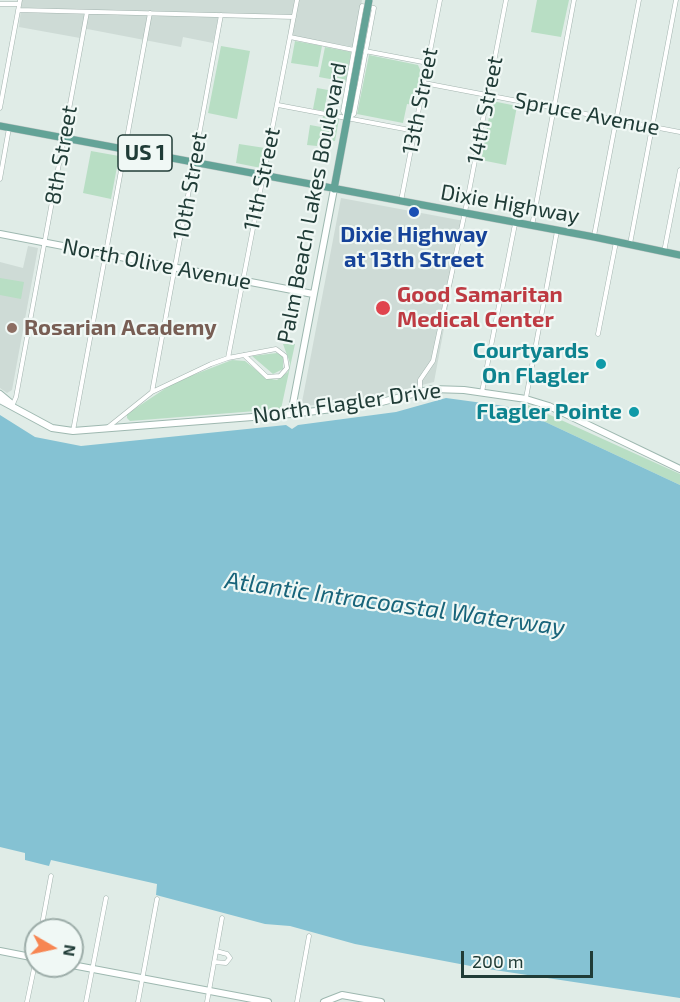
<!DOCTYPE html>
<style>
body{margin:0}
#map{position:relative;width:680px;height:1002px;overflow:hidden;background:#e0ece7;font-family:"Exo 2",sans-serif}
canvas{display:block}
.north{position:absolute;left:24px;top:918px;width:60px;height:60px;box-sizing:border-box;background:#f0f8f5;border:2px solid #9dada9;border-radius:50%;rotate:99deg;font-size:16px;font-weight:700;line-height:24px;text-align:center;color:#203c37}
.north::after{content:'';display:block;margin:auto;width:21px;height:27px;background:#f78652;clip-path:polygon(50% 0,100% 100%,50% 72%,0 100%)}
.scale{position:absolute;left:461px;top:951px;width:132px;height:27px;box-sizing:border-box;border:3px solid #203c37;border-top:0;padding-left:8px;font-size:18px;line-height:21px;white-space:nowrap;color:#203c37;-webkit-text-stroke:4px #f0f8f5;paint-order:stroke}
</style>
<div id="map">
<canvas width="680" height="1002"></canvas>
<div class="north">N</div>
<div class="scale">200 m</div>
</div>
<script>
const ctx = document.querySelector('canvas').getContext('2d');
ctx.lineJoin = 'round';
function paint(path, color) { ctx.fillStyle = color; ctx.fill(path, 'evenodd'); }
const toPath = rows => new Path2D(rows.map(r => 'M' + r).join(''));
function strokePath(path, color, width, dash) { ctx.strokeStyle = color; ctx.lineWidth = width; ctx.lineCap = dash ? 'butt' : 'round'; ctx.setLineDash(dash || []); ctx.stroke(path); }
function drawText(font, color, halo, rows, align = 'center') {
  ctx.font = font + ' "Exo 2",sans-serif'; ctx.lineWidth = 4.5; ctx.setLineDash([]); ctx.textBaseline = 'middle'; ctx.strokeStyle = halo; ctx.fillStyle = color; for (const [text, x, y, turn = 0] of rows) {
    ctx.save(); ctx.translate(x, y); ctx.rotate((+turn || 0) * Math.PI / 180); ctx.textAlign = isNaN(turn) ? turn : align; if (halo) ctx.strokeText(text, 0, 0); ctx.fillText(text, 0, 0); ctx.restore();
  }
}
const built = toPath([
 [22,0,362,0,354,47,288,35,290,19,218,18,213,43,183,37,181,47,82,28,80,38,19,27],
 [341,198,464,221,434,382,374,397,306,406,302,402],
 [28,246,38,248,12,390,7,393,0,388,0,262,23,268]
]);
const green = toPath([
 [537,0,569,0,561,37,531,32],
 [295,41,322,46,318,67,291,63],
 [221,46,250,51,237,119,208,113],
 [325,47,351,52,346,82,319,77],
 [369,55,418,65,421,72,415,105,407,104,403,123,357,114],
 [317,88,328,90,324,111,313,109],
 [492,101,517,106,506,165,481,160],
 [323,116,339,119,335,141,319,139,317,146,307,145,310,125,321,127],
 [239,144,265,148,261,168,236,163],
 [91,151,119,156,111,199,83,193],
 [0,278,24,282,21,299,0,295],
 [283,344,295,344,281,409,130,421,127,418,127,414,175,382,232,360,245,361,266,378,277,380,288,372,290,363],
 [277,353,283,356,283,369,273,374,252,356],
 [528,405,680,474,680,485,524,412]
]);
const water = toPath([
 [446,398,505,406,524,412,680,485,680,998,481,968,355,944,290,926,265,924,156,895,157,884,51,860,49,866,25,860,25,853,0,847,0,415,35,437,81,446,286,425,292,429,298,425,396,412]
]);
const street = toPath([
 [0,4,19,4],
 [362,6,374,8,354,114,347,118,343,111,362,6],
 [18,10,294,17],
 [290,37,354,50],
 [365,51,428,63],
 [424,83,680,132],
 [278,105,415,131],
 [0,108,20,0],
 [0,179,9,128],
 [401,201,440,0],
 [532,226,574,0],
 [594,236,639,0],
 [630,244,676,0],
 [664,252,680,170],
 [598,334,616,242],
 [228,358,297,0],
 [420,391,420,380,433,361,466,207,506,0],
 [152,392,221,15],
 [482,392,515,224],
 [526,398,557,231],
 [13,404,16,397,87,12],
 [107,428,152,392,211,364,228,358,276,349,285,356,287,368,280,376,267,377,244,355],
 [73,431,150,13],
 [41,930,51,876],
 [214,962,226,963,230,958,227,954,216,951],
 [27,1002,36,959],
 [86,1002,106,898],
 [138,1002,157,899],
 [207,1002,222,918],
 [297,1002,309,936]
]);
const secondary = toPath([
 [0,234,313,294],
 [0,394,12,404],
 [0,400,52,428,73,431,291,414,374,404,432,389,464,390,526,399,549,406,680,469],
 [291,414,334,189],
 [0,951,36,958],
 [72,965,268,1002],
 [324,1002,342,995,381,1002]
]);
const primary = toPath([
 [0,126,594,237,680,255],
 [334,189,353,87]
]);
const primaryBridge = toPath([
 [353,87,369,0]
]);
const markers = [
 [414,212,6,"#1a4fb4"],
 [383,308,8,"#e0444e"],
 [12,328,6,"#8d6e63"],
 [601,364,6,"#0f9aa8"],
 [634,412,6,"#0f9aa8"]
];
const shields = [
 [145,153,54]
];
const shieldNames = [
 ["US 1",145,153]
];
const streetNames = [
 ["13th Street",420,101,-79],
 ["14th Street",485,110,-79],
 ["Spruce Avenue",587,114,11],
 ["8th Street",61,155,-80],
 ["11th Street",262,179,-78],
 ["10th Street",190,186,-80],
 ["Palm Beach Lakes Boulevard",312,203,-79],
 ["Dixie Highway",510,204,10],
 ["North Olive Avenue",157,264,11],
 ["North Flagler Drive",347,403,-8]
];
const transitNames = [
 ["Dixie Highway",414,235],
 ["at 13th Street",414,260]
];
const healthNames = [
 ["Good Samaritan",397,295],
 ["Medical Center",397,320]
];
const educationNames = [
 ["Rosarian Academy",24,328]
];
const cultureNames = [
 ["Courtyards",589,351],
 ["On Flagler",589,376],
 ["Flagler Pointe",622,412]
];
const waterNames = [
 ["Atlantic Intracoastal Waterway",395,604,8]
];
paint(built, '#cedbd6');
paint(green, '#b8dec4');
paint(water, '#85c2d3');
strokePath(street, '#a3b4af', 5);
strokePath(secondary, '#9eb8b0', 8);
strokePath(primary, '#c1c8c7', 8);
strokePath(street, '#fff', 4);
strokePath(secondary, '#fff', 6);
strokePath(primary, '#63a397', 7);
strokePath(primaryBridge, '#c1c8c7', 8, []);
strokePath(primaryBridge, '#63a397', 7);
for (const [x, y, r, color] of markers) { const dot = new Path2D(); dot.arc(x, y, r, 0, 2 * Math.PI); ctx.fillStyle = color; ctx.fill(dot); strokePath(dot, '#f0f8f5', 2); }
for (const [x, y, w] of shields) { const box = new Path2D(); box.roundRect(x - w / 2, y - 18, w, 36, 4.5); ctx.fillStyle = '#f0f8f5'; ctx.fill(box); strokePath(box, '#203c37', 1.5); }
drawText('bold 21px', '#203c37', null, shieldNames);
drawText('22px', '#203c37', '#f0f8f5', streetNames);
drawText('bold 22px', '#164399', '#f0f8f5', transitNames);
drawText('bold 22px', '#be3a42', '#f0f8f5', healthNames, 'left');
drawText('bold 22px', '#785e54', '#f0f8f5', educationNames, 'left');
drawText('bold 22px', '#0d838f', '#f0f8f5', cultureNames, 'right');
drawText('italic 24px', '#18647a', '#f0f8f5', waterNames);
</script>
